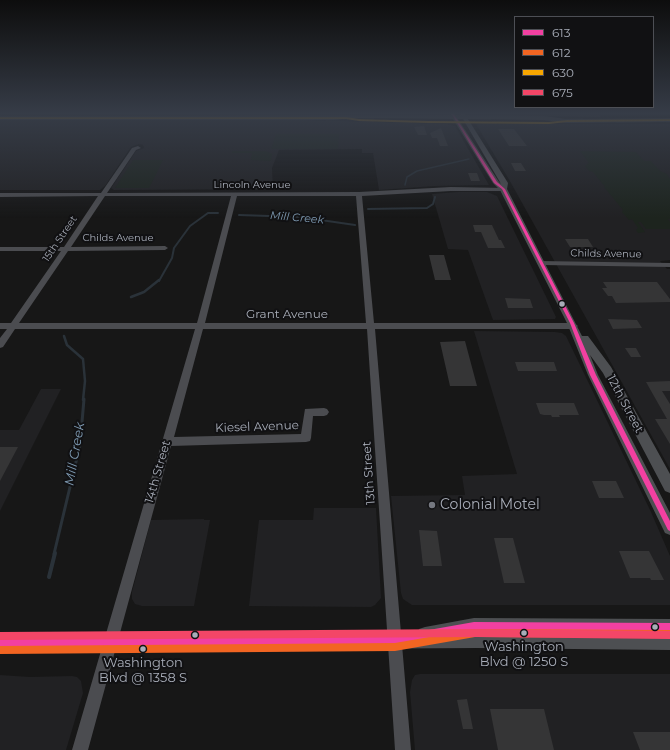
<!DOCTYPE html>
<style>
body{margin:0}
#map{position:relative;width:670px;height:750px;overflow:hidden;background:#171717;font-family:Montserrat,sans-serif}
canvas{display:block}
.legend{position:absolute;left:514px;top:16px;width:140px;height:92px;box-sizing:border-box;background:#111113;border:1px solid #4d4f55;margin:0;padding:5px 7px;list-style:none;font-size:12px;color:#a8adb8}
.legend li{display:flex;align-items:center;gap:8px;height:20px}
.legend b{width:20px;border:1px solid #4d4f55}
</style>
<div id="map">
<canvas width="670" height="750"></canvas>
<ul class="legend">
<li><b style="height:5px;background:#f240a1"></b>613</li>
<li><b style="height:5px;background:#f26522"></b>612</li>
<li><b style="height:5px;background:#f7a600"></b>630</li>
<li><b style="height:5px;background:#f34667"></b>675</li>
</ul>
</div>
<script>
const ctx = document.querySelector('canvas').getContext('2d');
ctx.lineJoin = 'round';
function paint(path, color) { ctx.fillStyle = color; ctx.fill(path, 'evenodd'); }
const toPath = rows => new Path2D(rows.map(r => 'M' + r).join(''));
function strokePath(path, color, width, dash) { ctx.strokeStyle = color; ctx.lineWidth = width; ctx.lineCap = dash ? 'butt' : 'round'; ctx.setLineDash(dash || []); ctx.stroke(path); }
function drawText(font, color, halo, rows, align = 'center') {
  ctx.font = font + ' Montserrat,sans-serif'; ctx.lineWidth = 4; ctx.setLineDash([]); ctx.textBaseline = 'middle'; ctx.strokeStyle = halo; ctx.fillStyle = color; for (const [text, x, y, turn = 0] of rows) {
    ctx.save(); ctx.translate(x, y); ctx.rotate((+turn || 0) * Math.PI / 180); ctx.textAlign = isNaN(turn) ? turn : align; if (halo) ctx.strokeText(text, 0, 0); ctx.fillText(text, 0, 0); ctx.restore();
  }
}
const built = toPath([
 [0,113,446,113,447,114,0,116],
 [468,113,598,113,601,117,469,115],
 [0,120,305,120,447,124,455,126,489,185,435,186,379,190,373,153,362,153,362,149,279,150,272,168,273,189,114,190,111,188,136,151,144,148,143,145,139,144,131,147,105,186,100,190,0,190],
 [476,124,670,124,670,260,660,261,667,269,670,269,670,469,511,183],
 [458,192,487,192,497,196,556,317,555,319,493,320,468,250,448,249,432,194],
 [474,331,555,332,562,333,566,336,651,512,670,556,670,605,412,605,403,599,401,593,391,496,465,495,462,476,517,474],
 [41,389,61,389,0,511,0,430,19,430],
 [314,508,376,508,381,598,375,605,371,607,249,606,259,520,313,520],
 [204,519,204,520,210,520,194,606,142,606,135,604,132,599,132,592,151,520],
 [420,674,670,674,670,750,415,750,410,692,412,680,415,675],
 [0,675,30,677,72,676,77,677,81,681,83,693,66,750,0,750]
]);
const green = toPath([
 [276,134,339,134,338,149,271,149],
 [232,151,266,151,272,154,271,161,251,160,252,153,232,153],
 [580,151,636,152,644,161,651,161,660,171,667,174,670,179,670,219,668,219,670,222,670,229,646,229,641,222,638,222,645,232,638,233,636,230,638,228,632,219,629,220,622,212,623,210,604,187,605,187,593,172,589,171,585,166,589,163],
 [133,160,163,160,149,188,115,188]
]);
const streamFar4 = toPath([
 [405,185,407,177,417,171,469,159]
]);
const streamFar3 = toPath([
 [368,209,427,208,433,204,435,197],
 [239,215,300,217,355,225],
 [159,281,172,258,174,248,190,226,208,213,218,213]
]);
const streamFar2 = toPath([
 [131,297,144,292,159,280],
 [64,336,67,345,83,359,85,381,83,400]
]);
const streamFar1 = toPath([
 [54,554,80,445,84,399]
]);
const stream = toPath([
 [49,577,55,553]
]);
const building = toPath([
 [424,126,427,135,418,135,414,127],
 [441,128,448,146,440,146,437,138,432,138,430,133],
 [498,129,514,129,527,146,509,146],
 [511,163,521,163,526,171,515,171],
 [468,173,477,173,480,181,471,181],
 [473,225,492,225,499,240,501,240,505,248,488,248,481,232,475,232],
 [565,239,588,239,593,247,570,247],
 [429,255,444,255,451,280,435,280],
 [603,282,657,282,670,299,670,302,616,303,612,296,608,296,602,288,607,288],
 [505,298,530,299,533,308,508,308],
 [608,319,637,320,642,328,613,329],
 [465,341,477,386,450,386,440,342],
 [625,348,636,348,641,357,631,357],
 [515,362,554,362,557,371,518,371],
 [670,381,670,391,662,391,670,404,670,444,655,419,667,419,646,382],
 [536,403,574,403,579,415,559,415,560,417,552,417,551,415,544,415,540,414],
 [0,447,18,447,0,481],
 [592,481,616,481,624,498,599,498],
 [419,530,437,531,442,566,423,566],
 [494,538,513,538,525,583,504,583],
 [619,551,649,551,664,580,651,580,650,578,630,578],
 [467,699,473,729,463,729,457,700],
 [490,709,544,709,554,750,498,750],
 [633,732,670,732,670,750,640,750]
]);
const minor = toPath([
 [138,146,141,148,136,150,107,193,359,192,451,187,505,188,505,190,503,191,451,191,362,196,374,323,574,323,578,326,574,329,375,329,411,750,395,750,367,329,203,329,174,437,301,434,305,409,324,408,327,409,329,412,327,415,324,416,313,416,311,438,310,441,306,442,171,446,88,750,72,750,195,329,15,329,3,347,0,348,0,338,7,329,0,329,0,323,11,323,61,251,0,251,0,247,64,247,98,196,0,197,0,193,101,193,132,148,138,146],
 [105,196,231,196,197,323,19,323,68,251,165,250,168,248,165,246,71,247,105,196],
 [237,196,356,196,366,323,205,323,237,196],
 [539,261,670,263,670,267,542,265,539,265,539,261]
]);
const major = toPath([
 [449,113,455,113,456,115,461,115,459,113,465,113,466,115,544,116,567,119,670,118,670,122,567,123,544,120,468,119,508,183,507,189,582,336,588,336,611,367,670,474,670,493,665,491,603,373,590,355,598,375,670,513,670,535,665,533,588,375,567,323,500,190,493,183,453,119,359,118,334,120,0,120,0,116,451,115,449,113],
 [458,119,463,119,501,184,499,182,458,119],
 [474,618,670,619,670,650,477,648,0,651,0,635,418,632,419,629,425,627,474,618]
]);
const bus1 = toPath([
 [451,113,453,113,497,182,505,189,574,323,596,375,670,521,670,531,668,530,590,375,570,323,502,189,494,183,451,113],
 [474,622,670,623,670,631,474,630,395,644,0,647,0,639,395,636,474,622]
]);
const bus2 = toPath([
 [475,629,670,630,670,638,475,637,395,651,0,654,0,646,395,643,475,629]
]);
const bus3 = toPath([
 [0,117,346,117,359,119,428,121,549,122,567,120,670,119,670,121,567,122,549,124,428,123,359,121,346,119,0,119,0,117]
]);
const bus4 = toPath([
 [477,629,670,631,670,639,477,637,0,640,0,632,477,629]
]);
const markers = [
 [562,304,3.5,"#a8adb8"],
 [432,505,4,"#757880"],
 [655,627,3.5,"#a8adb8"],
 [524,633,3.5,"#a8adb8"],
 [195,635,3.5,"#a8adb8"],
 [143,649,3.5,"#a8adb8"]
];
const farStreetnames = [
 ["Lincoln Avenue",252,185],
 ["Childs Avenue",118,238],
 ["15th Street",60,239,-56],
 ["Childs Avenue",606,254,1]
];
const farWaternames = [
 ["Mill Creek",297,218,5]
];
const streetNames = [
 ["Grant Avenue",287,314],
 ["12th Street",625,404,62],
 ["Kiesel Avenue",257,427,-2],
 ["14th Street",158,472,-74],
 ["13th Street",369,473,-94]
];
const waterNames = [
 ["Mill Creek",75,454,-80]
];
const nearBusnames = [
 ["Washington",524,647],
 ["Blvd @ 1250 S",524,662],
 ["Washington",143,663],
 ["Blvd @ 1358 S",143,678]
];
const nearPoinames = [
 ["Colonial Motel",440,505]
];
paint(built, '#212123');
paint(green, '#1d241e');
strokePath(streamFar4, '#2a3239', 1.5);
strokePath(streamFar3, '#2a3239', 2);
strokePath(streamFar2, '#2a3239', 2.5);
strokePath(streamFar1, '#2a3239', 3);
strokePath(stream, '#2a3239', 4);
paint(building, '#353536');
paint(minor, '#4b4c50');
paint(major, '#4d4f52');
paint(bus1, '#f240a1');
paint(bus2, '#f26522');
paint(bus3, '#f7a600');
paint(bus4, '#f34667');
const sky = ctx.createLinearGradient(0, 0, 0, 218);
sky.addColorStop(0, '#0d0d0d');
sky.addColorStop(0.52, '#363c47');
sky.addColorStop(1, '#363c4700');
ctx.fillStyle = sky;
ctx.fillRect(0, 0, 670, 218);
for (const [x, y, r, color] of markers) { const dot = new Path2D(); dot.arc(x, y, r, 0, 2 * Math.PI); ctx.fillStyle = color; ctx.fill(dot); strokePath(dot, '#111113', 1.5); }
drawText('10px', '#a8adb8', '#111113', farStreetnames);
drawText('italic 11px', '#7f9bb3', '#111113', farWaternames);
drawText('12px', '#a8adb8', '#111113', streetNames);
drawText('italic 13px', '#7f9bb3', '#111113', waterNames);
drawText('13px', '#a8adb8', '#111113', nearBusnames);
drawText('14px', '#a8adb8', '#111113', nearPoinames, 'left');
</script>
